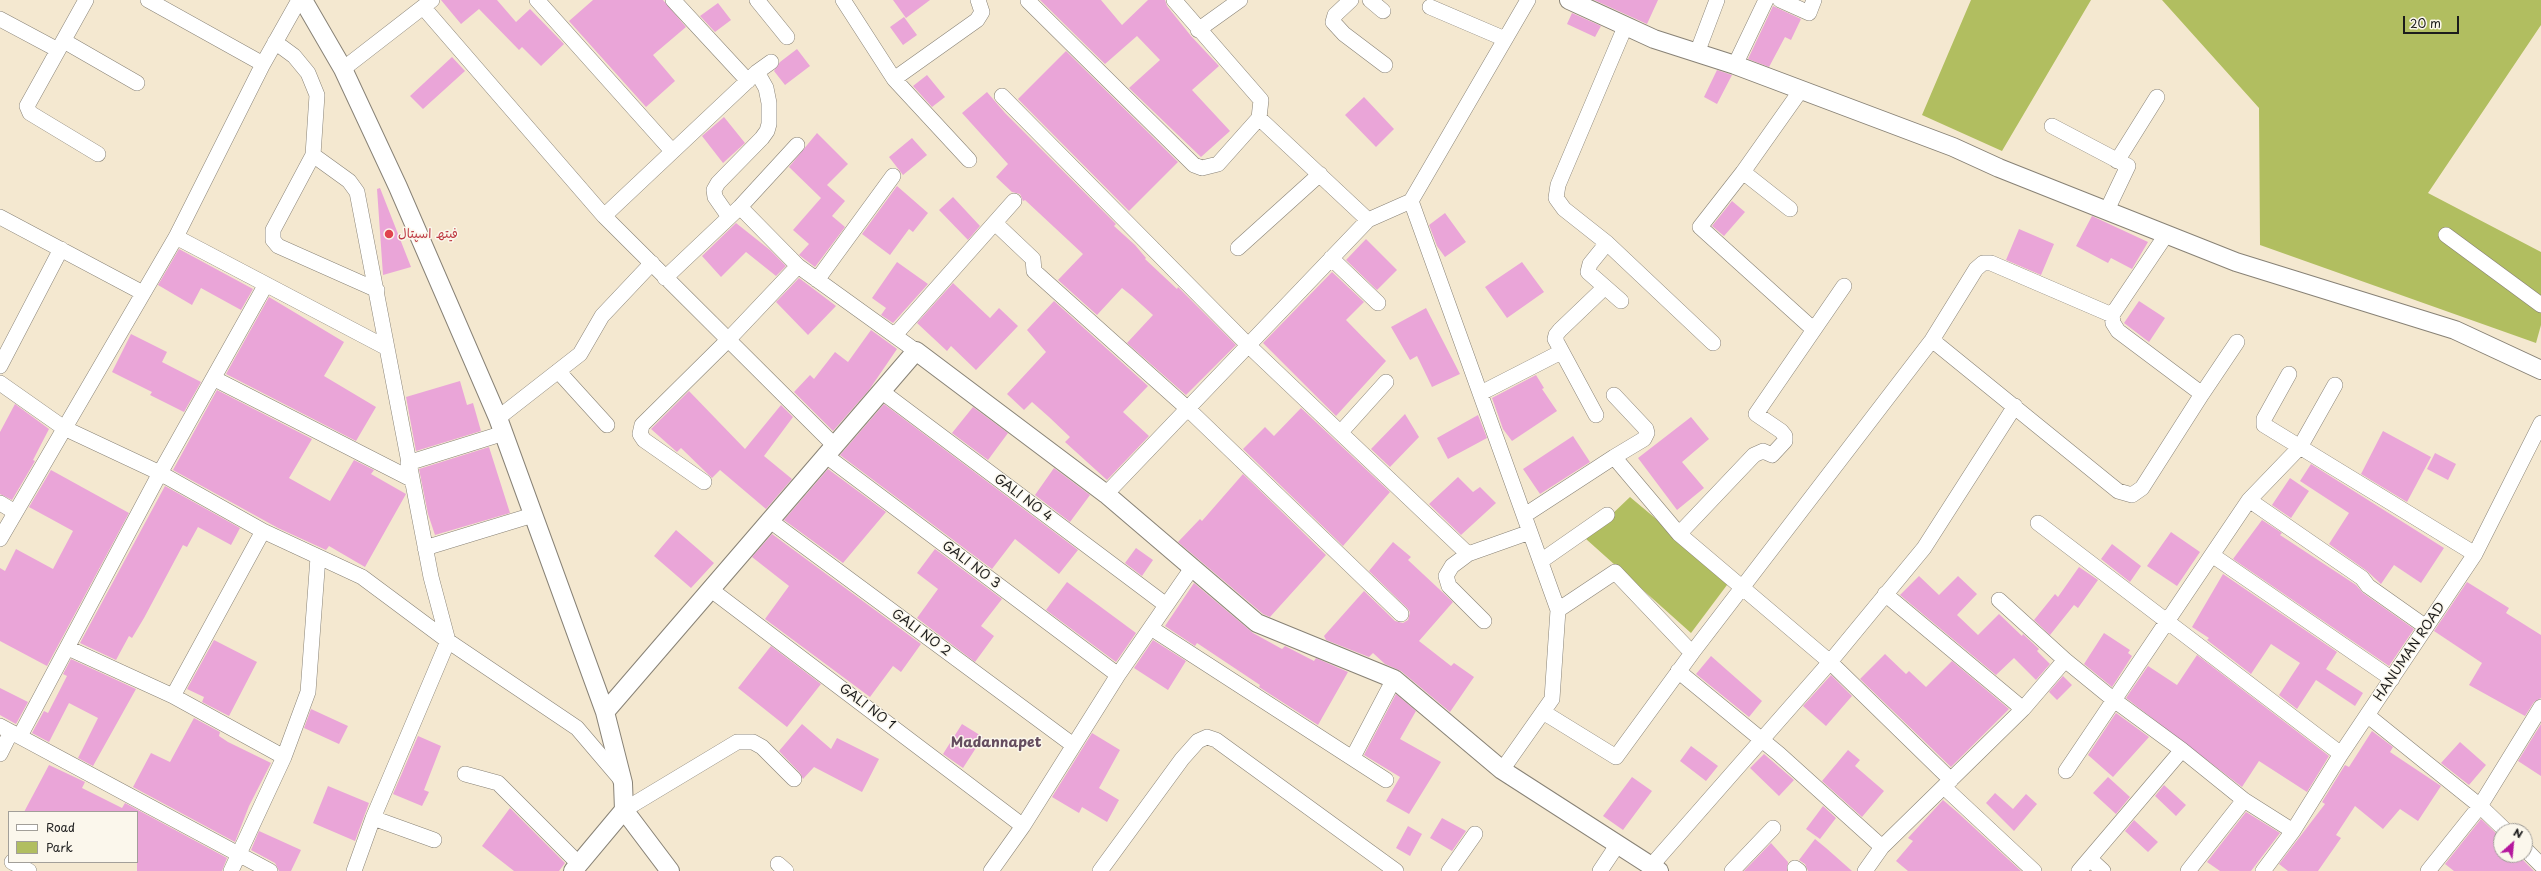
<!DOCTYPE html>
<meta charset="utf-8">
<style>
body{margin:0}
#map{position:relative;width:2541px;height:871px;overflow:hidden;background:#f4e8d0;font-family:"Playpen Sans",sans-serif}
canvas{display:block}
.legend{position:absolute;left:8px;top:811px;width:130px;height:52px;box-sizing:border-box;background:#fbf7ec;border:1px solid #a29f99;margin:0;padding:5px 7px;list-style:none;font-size:12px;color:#1c1c1c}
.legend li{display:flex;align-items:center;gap:8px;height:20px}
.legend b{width:20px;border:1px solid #a29f99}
.north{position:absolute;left:2493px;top:823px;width:40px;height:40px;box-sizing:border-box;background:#fbf7ec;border:1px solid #a29f99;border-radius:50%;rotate:27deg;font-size:11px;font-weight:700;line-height:16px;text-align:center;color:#1c1c1c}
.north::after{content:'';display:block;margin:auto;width:14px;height:18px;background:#b5179e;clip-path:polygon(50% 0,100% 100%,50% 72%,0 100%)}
.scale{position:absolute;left:2403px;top:16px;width:56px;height:18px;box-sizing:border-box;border:2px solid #1c1c1c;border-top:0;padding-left:5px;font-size:12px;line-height:14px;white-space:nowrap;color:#1c1c1c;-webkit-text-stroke:3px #fbf7ec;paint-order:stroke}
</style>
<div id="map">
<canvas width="2541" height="871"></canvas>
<ul class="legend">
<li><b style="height:5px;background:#fff"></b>Road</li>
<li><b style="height:11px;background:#b1be60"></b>Park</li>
</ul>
<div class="north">N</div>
<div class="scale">20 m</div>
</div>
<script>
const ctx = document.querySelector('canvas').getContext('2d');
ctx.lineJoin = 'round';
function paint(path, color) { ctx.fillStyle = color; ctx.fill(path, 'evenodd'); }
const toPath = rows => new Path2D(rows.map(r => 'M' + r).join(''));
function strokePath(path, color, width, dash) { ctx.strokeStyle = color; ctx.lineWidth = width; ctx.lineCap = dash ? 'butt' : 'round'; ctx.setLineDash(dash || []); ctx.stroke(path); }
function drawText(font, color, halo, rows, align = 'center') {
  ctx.font = font + ' "Playpen Sans","Playpen Sans Arabic",sans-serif'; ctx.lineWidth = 3; ctx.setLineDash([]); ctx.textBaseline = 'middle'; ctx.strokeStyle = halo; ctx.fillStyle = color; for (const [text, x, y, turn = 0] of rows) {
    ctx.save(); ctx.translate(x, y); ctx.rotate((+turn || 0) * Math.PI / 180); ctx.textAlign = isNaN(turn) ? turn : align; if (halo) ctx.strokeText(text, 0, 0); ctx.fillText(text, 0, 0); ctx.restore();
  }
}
const green = toPath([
 [1971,0,2091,0,2002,151,1922,115],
 [2162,0,2541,0,2541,25,2428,193,2541,252,2541,325,2536,343,2260,245,2259,108],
 [1630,497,1730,581,1691,633,1586,539]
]);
const building = toPath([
 [441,0,497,0,516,22,530,9,564,44,541,66,522,47,519,50,479,9,461,24],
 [593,0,663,0,686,27,653,55,675,81,646,107,569,21],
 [893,0,930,0,906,18],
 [1040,0,1101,0,1122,25,1148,0,1165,0,1167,6,1191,36,1219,66,1192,90,1230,131,1201,157,1129,88,1160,60,1137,36,1105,64],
 [1594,0,1658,0,1647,24],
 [718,3,731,20,715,32,700,16],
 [1773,6,1801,19,1791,40,1785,37,1769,67,1748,59],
 [1572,13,1601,26,1595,37,1567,24],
 [904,17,917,35,903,45,890,27],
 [797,49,810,66,785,85,774,71,780,62],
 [1066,51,1178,162,1129,211,1018,99],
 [452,57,465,71,423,109,410,96],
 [1717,70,1732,75,1717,104,1704,97],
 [927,75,945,97,932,107,913,86],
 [987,92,1005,113,1116,224,1114,226,1135,245,1146,258,1145,259,1177,289,1178,287,1236,345,1186,395,1127,343,1153,315,1132,296,1122,288,1097,315,1058,280,1083,254,1025,200,1023,201,1020,194,1012,192,996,177,1008,164,962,113],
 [1364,97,1394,129,1376,147,1345,115],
 [724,117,745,143,723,163,702,136],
 [817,133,848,164,827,185,845,201,832,216,845,227,815,267,799,255,809,244,793,230,821,198,789,167],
 [912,138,927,155,903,175,889,157],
 [897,186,928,213,913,232,909,229,890,255,862,234],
 [380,188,411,267,383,275,377,189],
 [953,197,980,226,968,240,939,210],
 [1732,201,1745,212,1724,236,1712,226],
 [1445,213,1466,242,1445,257,1437,246,1429,225],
 [2092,216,2148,242,2132,269,2111,258,2108,263,2076,246],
 [736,223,770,250,786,266,776,276,746,252,721,277,702,256],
 [2019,229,2054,244,2041,275,2006,260],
 [1366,239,1397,270,1377,290,1346,260],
 [179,249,253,289,241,310,201,288,192,305,158,285],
 [897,262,928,284,893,323,881,315,886,308,872,298],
 [1522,262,1544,292,1507,318,1485,287],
 [1332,272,1364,302,1346,320,1386,361,1336,416,1263,343],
 [799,278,836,306,808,335,776,302],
 [953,283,990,318,999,308,1018,326,976,370,951,346,947,351,917,323],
 [269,297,344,342,324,376,376,407,356,441,226,374],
 [1054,301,1148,386,1123,412,1149,436,1107,480,1065,442,1070,437,1049,417,1032,402,1024,410,1007,394,1046,352,1027,330],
 [2139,301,2165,318,2149,342,2124,323],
 [1426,308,1460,374,1432,387,1417,356,1410,360,1391,327],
 [871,330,897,349,869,390,833,431,794,392,810,375,814,379,835,352,848,362],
 [131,334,167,352,162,362,201,382,184,412,150,395,152,392,112,372],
 [1536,375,1544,388,1542,389,1557,411,1512,441,1503,429,1492,398],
 [460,381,467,405,473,403,481,431,416,451,406,397],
 [217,390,312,439,289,478,330,501,354,460,374,470,371,474,406,494,365,567,329,546,326,550,278,528,173,470],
 [689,391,745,449,781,405,793,417,764,456,792,479,766,509,720,470,712,478,681,448,677,452,651,429],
 [15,404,49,429,33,460,35,461,12,500,0,494,0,432],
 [884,404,1078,550,1059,574,1015,539,992,569,840,455],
 [973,407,1008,433,988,460,952,433],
 [1301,408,1390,492,1343,546,1243,449,1265,427,1274,436],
 [1405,414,1419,437,1390,467,1371,449],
 [1478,415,1487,438,1448,459,1437,438],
 [1691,417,1709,439,1682,462,1704,488,1677,510,1638,458],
 [2383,431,2431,457,2407,502,2361,474],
 [1573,436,1590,462,1540,494,1523,469],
 [489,447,510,513,435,535,428,514,419,469],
 [2435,453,2456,464,2448,480,2427,469],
 [2311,464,2444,548,2421,583,2394,565,2381,584,2367,571,2329,544,2349,513,2300,481],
 [1054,468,1090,495,1070,522,1035,495],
 [828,469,886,512,843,563,784,520],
 [51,470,129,513,47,666,0,641,0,568,5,571,16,549,53,569,73,531,29,507],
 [1243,474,1326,555,1270,617,1263,614,1178,542,1200,519,1202,521],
 [1458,477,1473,492,1480,487,1496,503,1461,535,1429,504],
 [2290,478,2309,491,2291,518,2272,505],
 [165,486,240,528,231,545,198,527,187,547,183,545,144,618,132,638,129,636,116,660,80,643],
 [2262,520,2282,533,2280,535,2356,585,2363,593,2414,629,2389,666,2233,559],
 [676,530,714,563,691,588,654,556],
 [2171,532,2200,552,2177,586,2147,566],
 [772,534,921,644,901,672,893,666,870,697,765,619,789,586,752,557],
 [1393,542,1411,557,1408,560,1453,602,1419,641,1451,666,1454,663,1474,677,1450,712,1401,671,1385,664,1373,653,1369,657,1326,640,1324,636,1364,591,1395,621,1403,623,1408,620,1410,612,1407,608,1369,571],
 [2112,544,2141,566,2130,582,2101,559],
 [1136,548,1153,560,1142,576,1125,563],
 [935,549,1002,599,981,626,994,636,975,662,917,618,938,589,917,573],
 [2079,567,2098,580,2078,608,2074,605,2050,635,2034,620,2055,594,2058,597],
 [2223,574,2337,652,2326,669,2363,693,2355,706,2316,680,2297,709,2279,695,2300,663,2271,644,2251,674,2207,640,2209,638,2192,627],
 [1919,576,1939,595,1958,576,1977,594,1957,615,1978,635,1999,614,2022,636,2023,634,2039,649,2037,651,2050,664,2036,680,2014,658,1996,675,1900,595],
 [1067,582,1136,633,1116,662,1046,610],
 [2467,582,2509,608,2506,613,2541,635,2541,698,2534,702,2525,716,2469,685,2482,663,2434,631],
 [1194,583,1253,633,1282,649,1285,646,1314,661,1316,658,1348,672,1318,725,1259,687,1260,685,1197,643,1195,646,1165,626],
 [2104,633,2130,650,2128,653,2132,656,2112,687,2084,664],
 [214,640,257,662,229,716,202,702,204,697,187,689],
 [1153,640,1186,661,1168,690,1134,668],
 [771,646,821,684,787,727,738,688],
 [1885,654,1906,674,1909,671,1926,687,1952,661,2009,709,1951,767,1860,679],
 [2197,655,2329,756,2307,792,2259,761,2242,787,2126,698,2148,666,2177,685],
 [1711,656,1762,701,1749,717,1696,674],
 [71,659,136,689,93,766,78,758,98,718,69,703,49,742,32,733,44,711,48,713,67,676,63,674],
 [1831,675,1852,696,1826,726,1803,706],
 [2063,676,2072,685,2057,700,2049,692],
 [0,688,28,702,16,724,0,715],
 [1396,694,1416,711,1400,739,1441,762,1409,814,1386,801,1400,777,1364,755],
 [311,709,348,726,339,744,304,728],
 [2116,713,2149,737,2113,777,2088,755],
 [194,718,220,732,219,736,228,742,271,763,249,806,235,842,133,787,151,753,170,762],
 [802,724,831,749,837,738,879,759,862,792,814,767,803,779,800,773,779,751],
 [962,724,983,737,963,768,943,754],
 [2541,724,2541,776,2518,761],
 [2372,731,2393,747,2390,752,2441,786,2418,821,2400,809,2383,829,2355,806,2336,835,2341,838,2318,871,2288,871,2279,864,2325,804,2322,802,2345,765,2349,767],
 [1092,733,1120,750,1099,788,1119,800,1107,822,1082,807,1079,813,1052,797],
 [418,736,441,746,424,790,429,792,422,806,393,794],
 [2460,742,2486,765,2469,785,2441,763],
 [1691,746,1718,766,1706,781,1680,761],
 [1848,750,1860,760,1855,766,1884,791,1862,817,1822,781],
 [1764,754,1794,780,1779,796,1750,768],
 [49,765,85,782,82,788,122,808,125,803,227,858,222,871,137,871,137,812,24,812],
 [1632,777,1652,791,1623,830,1603,816],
 [2108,777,2130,797,2116,814,2093,793],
 [2164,785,2186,805,2176,816,2155,796],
 [328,786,369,803,355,841,313,823],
 [1995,793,2013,809,2026,794,2037,804,2014,831,1986,803],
 [1943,800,1957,812,2021,871,1908,871,1896,861,1913,841,1908,838],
 [1823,806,1836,818,1820,839,1806,829],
 [510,808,565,863,559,871,514,871,482,846],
 [2246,812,2280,833,2251,871,2220,871,2207,862],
 [1442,818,1466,831,1452,851,1430,838],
 [2481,819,2501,838,2501,855,2518,855,2534,871,2454,871,2445,864],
 [2134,820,2158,842,2148,852,2125,831],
 [1408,826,1422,834,1410,856,1396,848],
 [259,831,301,850,291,871,279,871,275,863,251,850],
 [1815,839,1826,848,1852,871,1808,871,1805,864,1799,860],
 [1771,843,1788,862,1787,871,1744,871]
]);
const minor = toPath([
 [86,0,27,106,30,113,98,154],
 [148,0,263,64],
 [537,0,672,151],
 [673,0,748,81],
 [757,0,787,37],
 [843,0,894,79,969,160],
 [1174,0,1261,100,1259,118,1368,220],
 [1351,0,1335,15,1333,22,1344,34,1385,65],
 [1370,0,1383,11],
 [1780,0,1809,13,1814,0],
 [1028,1,1194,165,1202,168,1218,164,1259,118],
 [423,7,604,216,834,445],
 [1430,7,1505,39],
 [0,19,58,50],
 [1625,27,1558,185,1556,198,1564,209,1607,243,1713,343],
 [1198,30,1240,0],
 [64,41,137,83],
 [275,42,294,56,308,73,317,95,313,155,273,230,273,240,278,246,377,290],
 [1697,53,1717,0],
 [1735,65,1766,0],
 [343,69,432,0],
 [894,79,977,20,982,12,978,0],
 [1801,90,1743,172,1700,227,1813,329],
 [1002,96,1248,345,1468,554],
 [2052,126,2128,166,2107,210],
 [313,155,349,181,357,192,431,577,448,641,373,818,354,871],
 [2117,161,2157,97],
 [1743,172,1790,209],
 [740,207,798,266,916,351],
 [604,216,757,72,771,62],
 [0,217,143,293],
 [729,217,715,197,714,190,718,183,762,138,767,131,769,124,769,103,766,88,757,72],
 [995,223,1033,259,1034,271,1188,409,1401,614],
 [2446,235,2541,305],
 [176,237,387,348],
 [1607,243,1590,264,1588,272,1621,301],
 [1238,248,1320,174],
 [1331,258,1378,303],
 [665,278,740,207,797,145],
 [817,280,893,176],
 [895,335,1014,201],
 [1932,340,2118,491,2132,495,2142,488,2202,394,2118,331,2113,323,2112,315,2166,235],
 [0,366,61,249],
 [558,371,607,425],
 [2289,374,2264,419,2264,425,2475,554],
 [215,379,411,479],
 [0,383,64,428,160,473,263,531,362,577,448,641,577,728,623,782],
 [881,391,1166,605],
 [1481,393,1561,352],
 [2202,394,2237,342],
 [1614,395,1646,429,1647,433,1644,439,1614,457],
 [1596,415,1555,339,1556,335,1560,330,1605,287],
 [498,418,580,354,602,316,652,263],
 [1341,432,1386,382],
 [825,455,1118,675],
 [408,463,504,433],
 [704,482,644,440,640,434,642,425,727,341,798,266],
 [1106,494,1368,220,1411,201],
 [2249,500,2362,578,2368,586,2426,627],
 [0,503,15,512],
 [1525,515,1614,457,1679,534,1830,662,1951,780],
 [769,520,1073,745],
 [2038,523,2341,754],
 [1679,534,1754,455,1763,451,1772,455,1785,441,1785,436,1781,431,1756,414,1844,286],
 [0,539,176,237,263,64,299,0],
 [425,548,533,515],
 [2212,555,2392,679],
 [1541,561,1607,515],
 [710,589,1023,826],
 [1885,594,2023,709],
 [1999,600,2065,660,2114,700,2182,750,2244,800,2293,831],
 [1558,610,1615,572,1692,653],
 [1484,621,1449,586,1446,576,1452,566,1468,554,1530,532],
 [1151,628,1386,780],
 [68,648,173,696,284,757],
 [1678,671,1779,754,1882,847,2023,709,2065,660],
 [173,696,263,531],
 [1543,712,1616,757,1692,653,1932,340,1976,269,1983,263,1991,263,2112,315],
 [2367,715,2480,806,2506,831],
 [0,726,270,871],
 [20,736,160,473,265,286],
 [0,754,11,732],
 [1353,757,1394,679],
 [1502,770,1552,699,1558,610,1411,201,1528,0],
 [2066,771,2249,500,2300,447,2335,385],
 [465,774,498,783,579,864],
 [1944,787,2034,871],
 [624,810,737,742,753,742,762,747,794,779],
 [373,818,434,840],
 [2525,849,2541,865],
 [2090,859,2103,871],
 [12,862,29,871],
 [778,864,786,871],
 [1651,866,1830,662,1924,548,2015,406],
 [1795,868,1799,871],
 [231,871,284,757,308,692,318,557],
 [991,871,1023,826,1118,675,1192,568],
 [1100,871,1182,759,1198,741,1207,737,1216,740,1396,871],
 [1449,871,1475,834],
 [1600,871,1618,844],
 [1732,871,1773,828],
 [1865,871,1882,847],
 [2079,871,2182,750],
 [2188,871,2244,800],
 [2263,871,2293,831,2341,754,2475,554,2541,423],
 [2428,871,2480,806,2541,707]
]);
const tertiary = toPath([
 [303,0,343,69,398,187,498,418,605,712,623,783,624,810,573,871],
 [1569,0,1654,39,1735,65,1953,147,1999,168,2236,262,2455,330,2541,370],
 [605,712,916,351,1106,494,1257,623,1394,679,1502,770,1659,871],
 [624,810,670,871]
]);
const markers = [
 [389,234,5,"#e0444e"]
];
const healthNames = [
 ["فیتھ اسپتال",398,234]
];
const streetNames = [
 ["GALI NO 4",1023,498,37],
 ["GALI NO 3",971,565,37],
 ["GALI NO 2",921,633,36],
 ["HANUMAN ROAD",2410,652,-56],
 ["GALI NO 1",867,707,37]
];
const neighbourhoodNames = [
 ["Madannapet",996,743]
];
paint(green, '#b1be60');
paint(building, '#eaa5d8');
strokePath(minor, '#888276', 16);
strokePath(tertiary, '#888276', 20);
strokePath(minor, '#fff', 15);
strokePath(tertiary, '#fff', 18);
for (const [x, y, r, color] of markers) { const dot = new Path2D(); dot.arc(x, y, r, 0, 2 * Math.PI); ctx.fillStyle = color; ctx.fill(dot); strokePath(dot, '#fbf7ec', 1.5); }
drawText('13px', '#be3a42', '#fbf7ec', healthNames, 'left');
drawText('13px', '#1c1c1c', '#fbf7ec', streetNames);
drawText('bold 14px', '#644c5e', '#fbf7ec', neighbourhoodNames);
</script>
